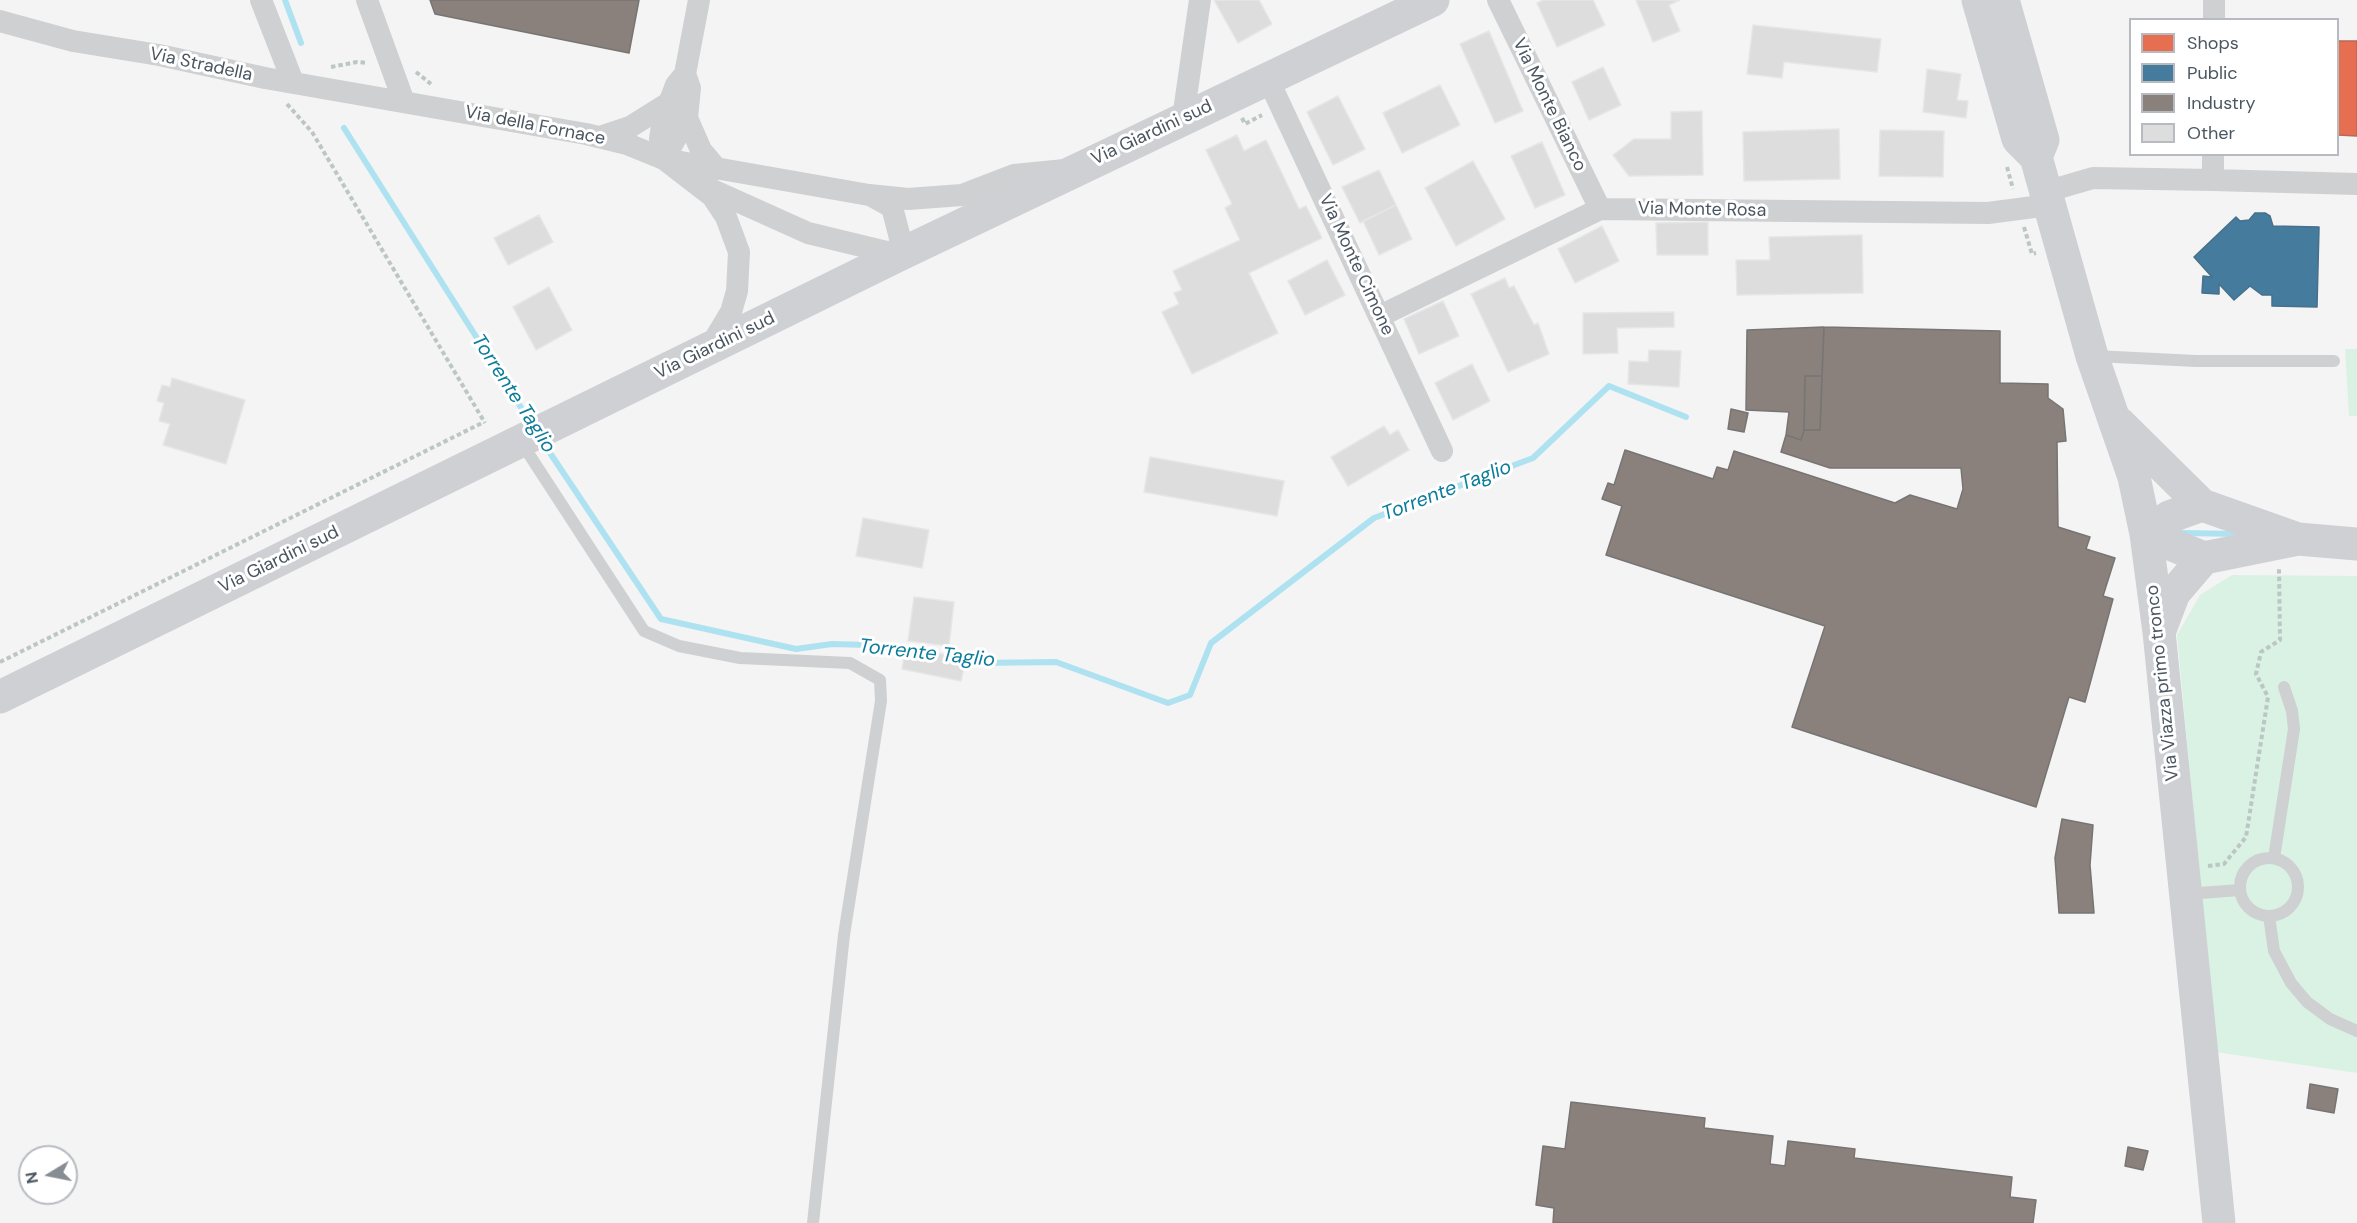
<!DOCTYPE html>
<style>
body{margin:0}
#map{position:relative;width:2357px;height:1223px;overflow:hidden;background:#f4f4f4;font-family:"DM Sans",sans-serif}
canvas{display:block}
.legend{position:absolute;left:2129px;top:18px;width:210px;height:138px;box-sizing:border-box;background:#fff;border:2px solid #b7bbc0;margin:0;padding:8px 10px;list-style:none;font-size:18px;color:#4a5661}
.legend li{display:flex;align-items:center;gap:12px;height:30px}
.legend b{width:30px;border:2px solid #b7bbc0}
.north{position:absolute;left:18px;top:1145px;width:60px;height:60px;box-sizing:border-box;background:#fff;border:2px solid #b7bbc0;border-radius:50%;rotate:260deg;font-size:16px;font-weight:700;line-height:24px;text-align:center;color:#4a5661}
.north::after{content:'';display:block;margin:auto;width:21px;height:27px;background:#868d94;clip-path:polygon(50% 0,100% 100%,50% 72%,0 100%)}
</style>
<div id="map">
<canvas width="2357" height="1223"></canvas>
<ul class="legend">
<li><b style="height:16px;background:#e76f51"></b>Shops</li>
<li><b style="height:16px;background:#457b9d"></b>Public</li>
<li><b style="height:16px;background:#8a817c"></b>Industry</li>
<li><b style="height:16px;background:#ddddde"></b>Other</li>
</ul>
<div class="north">N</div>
</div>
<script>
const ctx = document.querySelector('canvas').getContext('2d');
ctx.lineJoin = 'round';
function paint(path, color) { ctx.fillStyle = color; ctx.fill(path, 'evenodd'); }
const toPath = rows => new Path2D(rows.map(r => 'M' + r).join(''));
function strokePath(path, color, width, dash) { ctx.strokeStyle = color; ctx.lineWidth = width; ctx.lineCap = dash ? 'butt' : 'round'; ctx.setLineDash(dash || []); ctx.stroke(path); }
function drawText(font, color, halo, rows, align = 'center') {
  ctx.font = font + ' "DM Sans",sans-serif'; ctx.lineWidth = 6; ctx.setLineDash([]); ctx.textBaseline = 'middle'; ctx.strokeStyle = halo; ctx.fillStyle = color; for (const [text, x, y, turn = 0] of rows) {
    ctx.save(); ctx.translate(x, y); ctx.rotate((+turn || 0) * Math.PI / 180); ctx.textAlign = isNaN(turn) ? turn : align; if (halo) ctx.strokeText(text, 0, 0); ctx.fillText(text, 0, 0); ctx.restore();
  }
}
const green = toPath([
 [2345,349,2357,349,2357,416,2349,416],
 [2232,575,2357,576,2357,1073,2216,1052,2177,635,2200,595]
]);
const shops = toPath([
 [2338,41,2357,41,2357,136,2338,135,2338,41]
]);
const public = toPath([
 [2255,213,2265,213,2270,216,2273,226,2319,227,2317,307,2272,306,2272,295,2262,295,2250,286,2234,300,2219,284,2219,294,2202,293,2203,276,2212,277,2194,257,2236,217,2240,221,2249,220,2255,213]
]);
const industry = toPath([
 [430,0,639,0,629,53,435,14,430,0],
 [1824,327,2000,331,2000,383,2048,384,2048,398,2063,409,2066,441,2057,442,2058,527,2090,537,2086,549,2115,558,2103,596,2113,599,2085,702,2069,697,2036,807,1792,727,1825,626,1606,555,1622,506,1602,499,1608,483,1614,485,1625,450,1713,479,1717,467,1728,470,1734,451,1895,503,1910,495,1957,509,1963,489,1961,468,1830,468,1781,452,1786,435,1801,440,1804,430,1820,430,1824,327],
 [1824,327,1822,376,1805,376,1804,430,1801,440,1786,435,1789,412,1746,410,1747,330,1824,327],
 [1805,376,1822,376,1820,430,1804,430,1805,376],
 [1731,409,1748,413,1744,432,1728,429,1731,409],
 [2062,819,2093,825,2090,865,2094,913,2059,913,2055,858,2062,819],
 [2310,1084,2338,1089,2334,1113,2307,1108,2310,1084],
 [1571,1102,1705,1118,1704,1128,1773,1136,1770,1164,1785,1166,1788,1141,1855,1149,1854,1158,2012,1177,2010,1197,2036,1200,2033,1223,1553,1223,1554,1208,1536,1205,1543,1146,1565,1149,1571,1102],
 [2128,1147,2148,1151,2143,1170,2125,1166,2128,1147]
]);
const stream = toPath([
 [285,0,301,43],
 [344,128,532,425],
 [542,441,661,619,796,649,832,644,868,645,912,652],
 [2181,533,2240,534],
 [958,660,978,663,1056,662,1168,703,1190,695,1211,643,1374,518,1533,458,1609,386,1686,417]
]);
const building = toPath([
 [1214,0,1259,0,1272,24,1238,43,1214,0],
 [1543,0,1593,0,1605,25,1557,47,1537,3,1543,0],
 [1636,0,1680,0,1669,5,1680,31,1653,42,1636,0],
 [1753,25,1881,39,1877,72,1784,62,1782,78,1747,74,1753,25],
 [1489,31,1523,111,1495,123,1460,44,1489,31],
 [1603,67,1621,105,1589,120,1572,82,1603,67],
 [1927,69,1961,74,1957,100,1968,101,1966,118,1923,112,1927,69],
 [1440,85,1460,125,1402,153,1383,113,1440,85],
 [1338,96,1365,149,1333,165,1307,112,1338,96],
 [1702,111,1703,175,1629,176,1613,155,1634,139,1671,139,1671,112,1702,111],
 [1839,129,1840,179,1744,181,1743,132,1839,129],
 [1880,130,1944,131,1943,177,1879,176,1880,130],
 [1237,135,1244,151,1266,140,1299,209,1306,206,1322,238,1249,273,1278,333,1192,374,1162,312,1179,304,1174,293,1182,290,1173,271,1240,240,1225,208,1232,204,1206,150,1237,135],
 [1542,142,1565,195,1535,208,1511,156,1542,142],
 [1473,161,1505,219,1456,246,1425,188,1473,161],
 [1379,170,1396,205,1360,223,1342,187,1379,170],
 [1396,205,1412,239,1379,255,1363,221,1396,205],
 [539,215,553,242,508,265,494,238,539,215],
 [1708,222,1708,255,1657,255,1656,223,1708,222],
 [1602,226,1619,261,1575,283,1558,249,1602,226],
 [1862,235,1863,293,1737,295,1736,260,1770,260,1769,237,1862,235],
 [1327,260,1345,295,1305,315,1288,281,1327,260],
 [1505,278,1509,288,1514,286,1534,325,1538,323,1549,354,1508,372,1471,294,1505,278],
 [549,287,572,330,536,350,513,307,549,287],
 [1443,301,1459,336,1419,354,1404,319,1443,301],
 [1674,312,1674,327,1617,328,1618,353,1583,354,1583,313,1674,312],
 [1649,350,1681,351,1679,387,1628,384,1629,361,1648,362,1649,350],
 [1472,364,1490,401,1453,420,1435,383,1472,364],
 [172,378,245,400,226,464,163,445,170,424,159,421,164,403,157,401,162,385,170,387,172,378],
 [1384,426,1390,435,1398,430,1409,450,1348,486,1331,457,1384,426],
 [1150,457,1284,481,1277,516,1144,492,1150,457],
 [863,518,929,530,922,568,856,556,863,518],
 [914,597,954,602,949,646,908,641,914,597],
 [906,646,966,659,961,681,902,669,906,646]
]);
const path = toPath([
 [331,67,357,62,368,63],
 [416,72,431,84],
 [287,104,312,132,485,423],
 [1242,118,1245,124,1262,115],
 [2007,167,2013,189],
 [2024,227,2032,254,2036,253],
 [0,662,484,422],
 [2208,866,2224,864,2246,837,2268,697,2256,674,2261,652,2280,640,2279,569]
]);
const lane = toPath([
 [2095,356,2196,361,2334,361],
 [521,442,644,631,679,646,740,658,850,663,880,680,881,701,844,935,813,1223],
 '2240 887a29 29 0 1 1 58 0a29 29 0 1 1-58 0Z',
 [2274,858,2294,729,2292,711,2284,687],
 [2186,894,2240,890],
 [2269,916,2274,951,2291,983,2307,1002,2330,1019,2357,1031]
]);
const street = toPath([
 [261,0,293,82],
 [367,0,404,102],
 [699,0,685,74,676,85,663,119,660,139,664,159,712,196,726,217,739,252,737,291,731,312,710,347],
 [1498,0,1600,209],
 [2214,0,2214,20],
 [0,21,73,41,159,55,265,78,586,134,627,144,664,159,869,195,908,199,962,195,1014,175,1065,170],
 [1268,79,1442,451],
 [687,118,701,150,717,169],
 [1183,118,1200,0],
 [600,137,630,127,670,102],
 [664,159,687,118,690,88,685,74],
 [2213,180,2357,184],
 [708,188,808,233,899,255,900,238,892,207,872,196],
 [2045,192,2093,178,2213,180,2213,154],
 [1380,316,1600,209,1988,213,2049,205]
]);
const secondary = toPath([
 [1978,0,2018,139,2036,157,2092,356,2134,477,2146,534,2159,632,2219,1223],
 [2003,0,2043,140,2036,157],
 [2119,423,2202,505,2298,539,2357,544],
 [2146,534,2204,558,2298,539],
 [2146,534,2169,517,2202,505],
 [2160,630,2174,593,2204,558],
 [0,697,899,255,1433,0]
]);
const streetNames = [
 ["Via Stradella",201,65,12],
 ["Via Monte Bianco",1549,105,64],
 ["Via della Fornace",535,126,11],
 ["Via Giardini sud",1152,133,-25],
 ["Via Monte Rosa",1702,210,1],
 ["Via Monte Cimone",1356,265,65],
 ["Via Giardini sud",715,346,-26],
 ["Via Giardini sud",279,560,-26],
 ["Via Viazza primo tronco",2163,683,-96]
];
const waterNames = [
 ["Torrente Taglio",513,394,57],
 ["Torrente Taglio",1447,491,-21],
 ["Torrente Taglio",927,654,6]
];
paint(green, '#d9f2e3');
paint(shops, '#e76f51');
strokePath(shops, '#b86856', 1.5);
paint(public, '#457b9d');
strokePath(public, '#46708b', 1.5);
paint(industry, '#8a817c');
strokePath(industry, '#777474', 1.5);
strokePath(stream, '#aee2f0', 6);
paint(building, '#ddddde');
strokePath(building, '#e5e6e7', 1.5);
strokePath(path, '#bcc7c4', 4, [4.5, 3]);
strokePath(lane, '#ced0d2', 12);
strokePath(street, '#ced0d2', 22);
strokePath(secondary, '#ced0d4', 33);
drawText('18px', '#4a5661', '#fff', streetNames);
drawText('italic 20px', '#0c7c9b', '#fff', waterNames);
</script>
